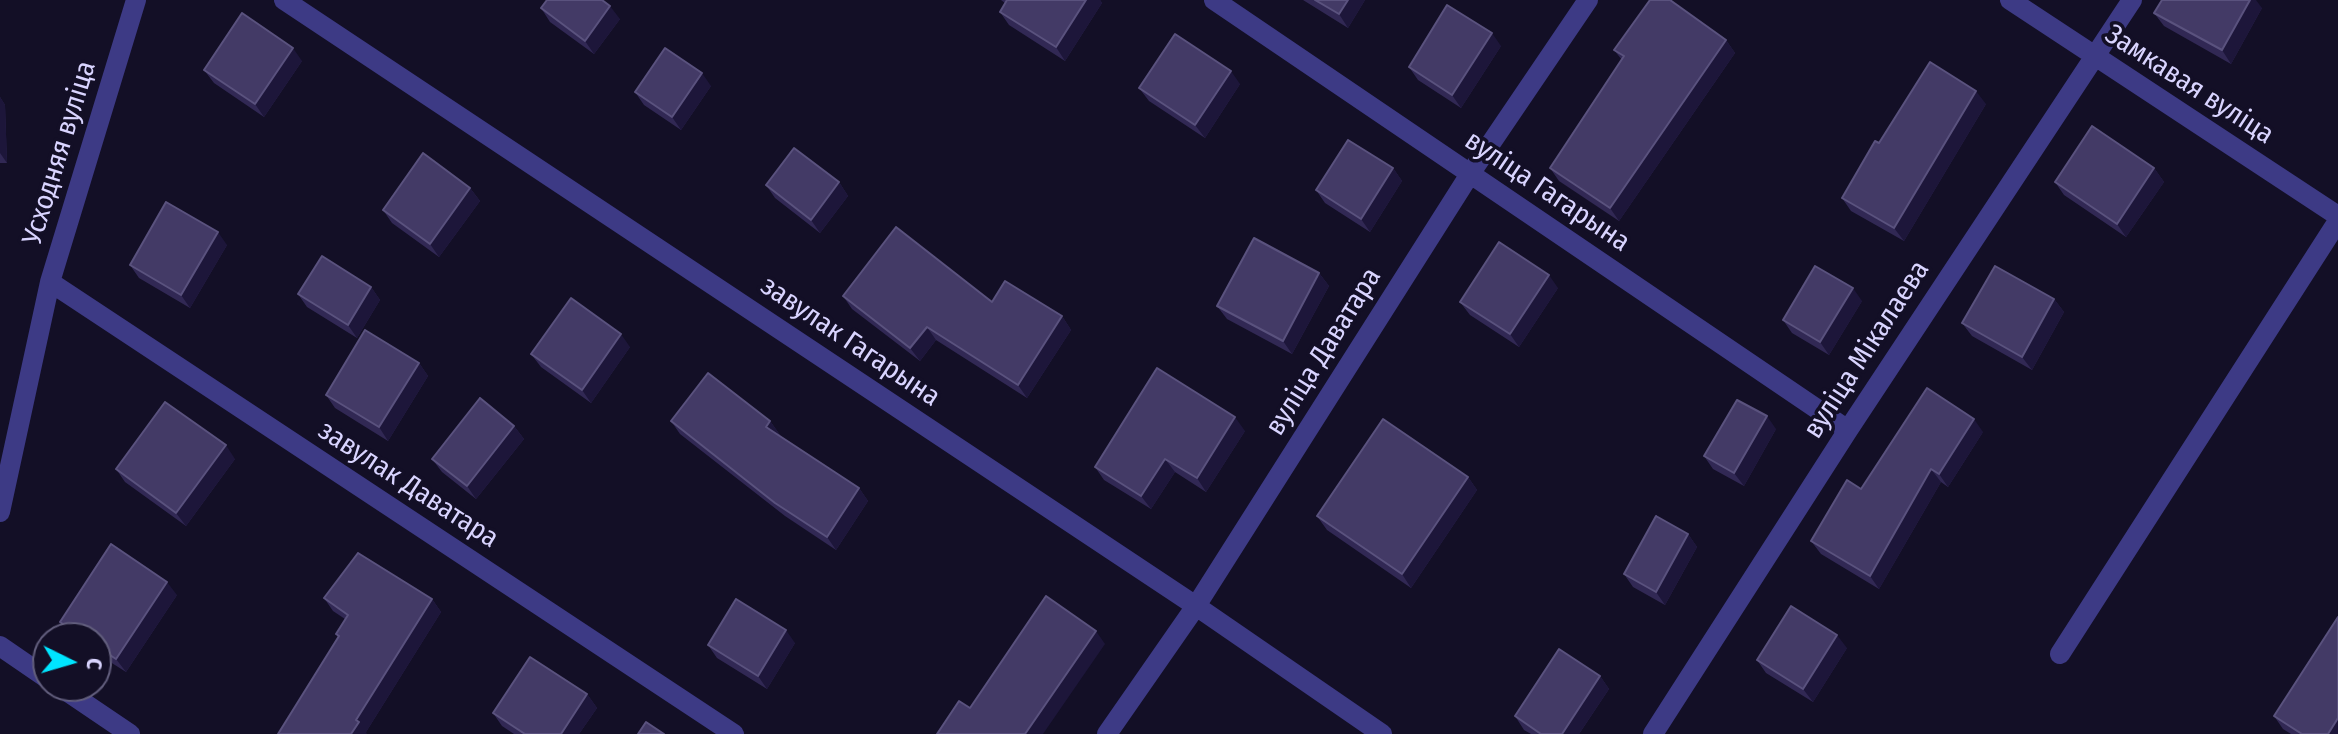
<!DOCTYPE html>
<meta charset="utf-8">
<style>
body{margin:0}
#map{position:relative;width:2338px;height:734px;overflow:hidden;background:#130f26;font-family:"Fira Sans Condensed",sans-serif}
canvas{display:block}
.north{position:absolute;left:32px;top:622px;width:80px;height:80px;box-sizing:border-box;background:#130f26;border:2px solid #625e7d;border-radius:50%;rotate:95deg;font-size:22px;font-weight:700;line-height:32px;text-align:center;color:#d9d4ff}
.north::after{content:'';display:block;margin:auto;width:28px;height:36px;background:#00e5ff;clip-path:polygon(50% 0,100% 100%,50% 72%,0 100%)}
</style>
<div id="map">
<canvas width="2338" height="734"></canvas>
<div class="north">С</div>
</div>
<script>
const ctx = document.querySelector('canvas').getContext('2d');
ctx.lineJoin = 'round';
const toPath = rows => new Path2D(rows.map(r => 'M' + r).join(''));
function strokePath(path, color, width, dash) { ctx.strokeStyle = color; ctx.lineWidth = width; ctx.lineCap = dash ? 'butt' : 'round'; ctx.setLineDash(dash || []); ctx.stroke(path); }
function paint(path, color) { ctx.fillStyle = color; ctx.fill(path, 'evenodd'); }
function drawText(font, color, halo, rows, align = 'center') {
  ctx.font = font + ' "Fira Sans Condensed",sans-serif'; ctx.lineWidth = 7; ctx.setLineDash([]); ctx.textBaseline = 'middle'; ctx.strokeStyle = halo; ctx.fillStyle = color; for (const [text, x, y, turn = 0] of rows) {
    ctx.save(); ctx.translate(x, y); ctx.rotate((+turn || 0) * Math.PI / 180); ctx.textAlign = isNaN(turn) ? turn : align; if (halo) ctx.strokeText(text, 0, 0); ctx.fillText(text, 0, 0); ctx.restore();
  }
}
const minor = toPath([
 [284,0,1196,606,1382,734],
 [1214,0,1848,430],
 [2010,0,2338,216],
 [50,282,734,734],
 [0,512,50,282,136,0],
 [0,646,48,679],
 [2060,654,2338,221],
 [59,686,130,734],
 [1107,734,1196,606,1470,174,1588,0],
 [1653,734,1848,430,2132,0]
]);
const wall = toPath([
 [1001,0,1100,0,1102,3,1065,61,1009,25,1000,12,1005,3],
 [1303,0,1365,0,1348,28],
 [541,8,620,19,594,54,550,22],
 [2262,8,2231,64,2164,26,2154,13],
 [1726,40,1735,53,1619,221,1559,181,1550,168,1622,60,1614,50],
 [1501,46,1461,108,1418,80,1409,67],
 [302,61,264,117,214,83,204,70],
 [1240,84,1205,138,1149,101,1139,88],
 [711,86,681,130,644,105,635,92],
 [0,97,5,105,7,163,0,163],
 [1986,104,1904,241,1851,211,1842,198,1879,143],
 [1393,168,1402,181,1370,232,1325,203,1316,190],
 [2154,168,2164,182,2126,237,2064,195,2055,182],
 [839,182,848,196,820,233,775,198,766,185],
 [470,188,480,201,439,257,392,223,383,210],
 [227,245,190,308,139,278,130,265],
 [1319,273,1329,286,1292,354,1227,319,1217,306],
 [371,287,380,300,357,338,307,307,298,294],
 [1558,288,1519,347,1470,315,1460,302],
 [843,296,992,302,1062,316,1071,330,1027,398,936,340,920,361,852,309],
 [2054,299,2064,312,2032,370,1972,336,1962,323],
 [1862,301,1829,355,1792,333,1783,320],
 [630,347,591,403,541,367,531,354],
 [419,363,428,376,388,441,335,408,326,395],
 [671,421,770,421,780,435,779,436,859,488,868,501,836,550,785,516,680,434],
 [514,426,524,439,476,499,442,472,432,459],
 [1776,429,1744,486,1713,469,1704,456],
 [1245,431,1206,492,1175,472,1151,509,1104,480,1095,467],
 [1983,432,1948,487,1941,482,1879,589,1821,554,1811,541,1861,489],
 [235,459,186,526,125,482,116,469],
 [1468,477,1477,490,1411,588,1327,530,1317,516],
 [1688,534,1697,547,1665,605,1633,587,1624,574],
 [177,595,126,672,96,653,96,638,74,638,69,635,60,622],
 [324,598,432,599,441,612,366,732,278,734,338,637,336,634,345,619,333,611],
 [795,643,767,689,717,658,708,645],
 [1847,648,1813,702,1766,673,1757,660],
 [1600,676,1609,689,1579,734,1531,734,1524,730,1515,716],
 [587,694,597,708,579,734,514,734,502,726,493,713],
 [2274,716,2338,734,2291,734,2283,729]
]);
const shadedWall = toPath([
 [1086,0,1100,0,1102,3,1065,61,1056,47],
 [1348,0,1365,0,1348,28,1339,14],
 [2250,0,2256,0,2262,8,2231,64,2222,50],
 [610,6,620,19,594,54,585,41],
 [1492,33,1501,46,1461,108,1452,95],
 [1726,40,1735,53,1619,221,1610,208],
 [293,48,302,61,264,117,255,104],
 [1231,71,1240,84,1205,138,1195,125],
 [702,73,711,86,681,130,672,117],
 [1976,91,1986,104,1904,241,1894,228],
 [0,97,5,105,7,163,0,153],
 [1393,168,1402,181,1370,232,1361,219],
 [2154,168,2164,182,2126,237,2117,224],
 [839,182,848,196,820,233,811,220],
 [470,188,480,201,439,257,430,244],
 [218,232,227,245,190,308,181,295],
 [1319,273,1329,286,1292,354,1283,341],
 [1549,275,1558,288,1519,347,1510,334],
 [371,287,380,300,357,338,348,325],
 [1853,288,1862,301,1829,355,1820,342],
 [2054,299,2064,312,2032,370,2022,357],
 [1062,316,1071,330,1027,398,1018,385],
 [927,327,936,340,920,361,910,348],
 [621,334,630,347,591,403,582,390],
 [419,363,428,376,388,441,379,427],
 [1767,416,1776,429,1744,486,1734,473],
 [1235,417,1245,431,1206,492,1197,478],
 [1974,419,1983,432,1948,487,1939,474],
 [770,421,780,435,775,440,766,427],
 [514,426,524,439,476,499,467,486],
 [226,445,235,459,186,526,176,513],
 [1165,459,1175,472,1151,509,1141,496],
 [1931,469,1941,482,1879,589,1870,576],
 [1468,477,1477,490,1411,588,1402,574],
 [859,488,868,501,836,550,827,537],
 [1688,534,1697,547,1665,605,1656,592],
 [167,582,177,595,126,672,116,659],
 [432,599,441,612,366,732,367,734,351,734,356,720],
 [786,630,795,643,767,689,758,676],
 [1096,631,1105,644,1043,734,1025,734],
 [1837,635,1847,648,1813,702,1803,689],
 [1600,676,1609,689,1579,734,1562,734],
 [587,694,597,708,579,734,561,734],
 [2338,718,2338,734,2328,734]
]);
const building = toPath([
 [547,0,602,0,610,6,585,41,541,8,547,0],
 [1007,0,1086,0,1056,47,1000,12,1007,0],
 [1315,0,1348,0,1339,14,1315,0],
 [1650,0,1670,0,1726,40,1610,208,1550,168,1624,56,1614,50,1650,0],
 [2162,0,2250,0,2222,50,2154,13,2162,0],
 [1447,5,1492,33,1452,95,1409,67,1447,5],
 [242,13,293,48,255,104,204,70,242,13],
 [1175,34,1231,71,1195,125,1139,88,1175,34],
 [665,48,702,73,672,117,635,92,665,48],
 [1930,62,1976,91,1894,228,1842,198,1875,141,1879,143,1930,62],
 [2092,126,2154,168,2117,224,2055,182,2092,126],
 [1348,140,1393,168,1361,219,1316,190,1348,140],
 [794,148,839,182,811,220,766,185,794,148],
 [423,153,470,188,430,244,383,210,423,153],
 [166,202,218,232,181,295,130,265,166,202],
 [896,227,992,302,1005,281,1062,316,1018,385,927,327,910,348,843,296,896,227],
 [1254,238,1319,273,1283,341,1217,306,1254,238],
 [1499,242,1549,275,1510,334,1460,302,1499,242],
 [322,256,371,287,348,325,298,294,322,256],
 [1815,266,1853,288,1820,342,1783,320,1815,266],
 [1995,266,2054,299,2022,357,1962,323,1995,266],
 [571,298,621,334,582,390,531,354,571,298],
 [365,330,419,363,379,427,326,395,365,330],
 [1157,368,1235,417,1197,478,1165,459,1141,496,1095,467,1157,368],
 [708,373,770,421,766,427,859,488,827,537,775,503,671,421,708,373],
 [1927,388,1974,419,1939,474,1931,469,1870,576,1811,541,1847,480,1861,489,1927,388],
 [480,398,514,426,467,486,432,459,480,398],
 [1737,400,1767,416,1734,473,1704,456,1737,400],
 [165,402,226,445,176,513,116,469,165,402],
 [1383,419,1468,477,1402,574,1317,516,1383,419],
 [1656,516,1688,534,1656,592,1624,574,1656,516],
 [111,544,167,582,116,659,96,646,96,638,84,638,60,622,111,544],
 [358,553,432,599,356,720,359,722,351,734,278,734,339,636,336,634,348,615,324,598,358,553],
 [1046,596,1096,631,1025,734,937,734,959,701,970,708,1046,596],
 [736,599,786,630,758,676,708,645,736,599],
 [1791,606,1837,635,1803,689,1757,660,1791,606],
 [2338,617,2338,718,2328,734,2302,734,2274,716,2338,617],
 [1559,649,1600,676,1562,734,1541,734,1515,716,1559,649],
 [530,657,587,694,561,734,525,734,493,713,530,657],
 [646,722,664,734,638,734,646,722]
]);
const streetNames = [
 ["Замкавая вуліца",2189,85,33],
 ["Усходняя вуліца",60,153,-73],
 ["вуліца Гагарына",1547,192,34],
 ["завулак Гагарына",850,342,34],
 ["вуліца Мікалаева",1867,350,-57],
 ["вуліца Даватара",1324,352,-58],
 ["завулак Даватара",408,485,33]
];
strokePath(minor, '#3d3a85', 20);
paint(wall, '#312854');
paint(shadedWall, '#1d163a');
paint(building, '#433a66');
strokePath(building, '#5a527e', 2);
drawText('28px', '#d9d4ff', '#130f26', streetNames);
</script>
